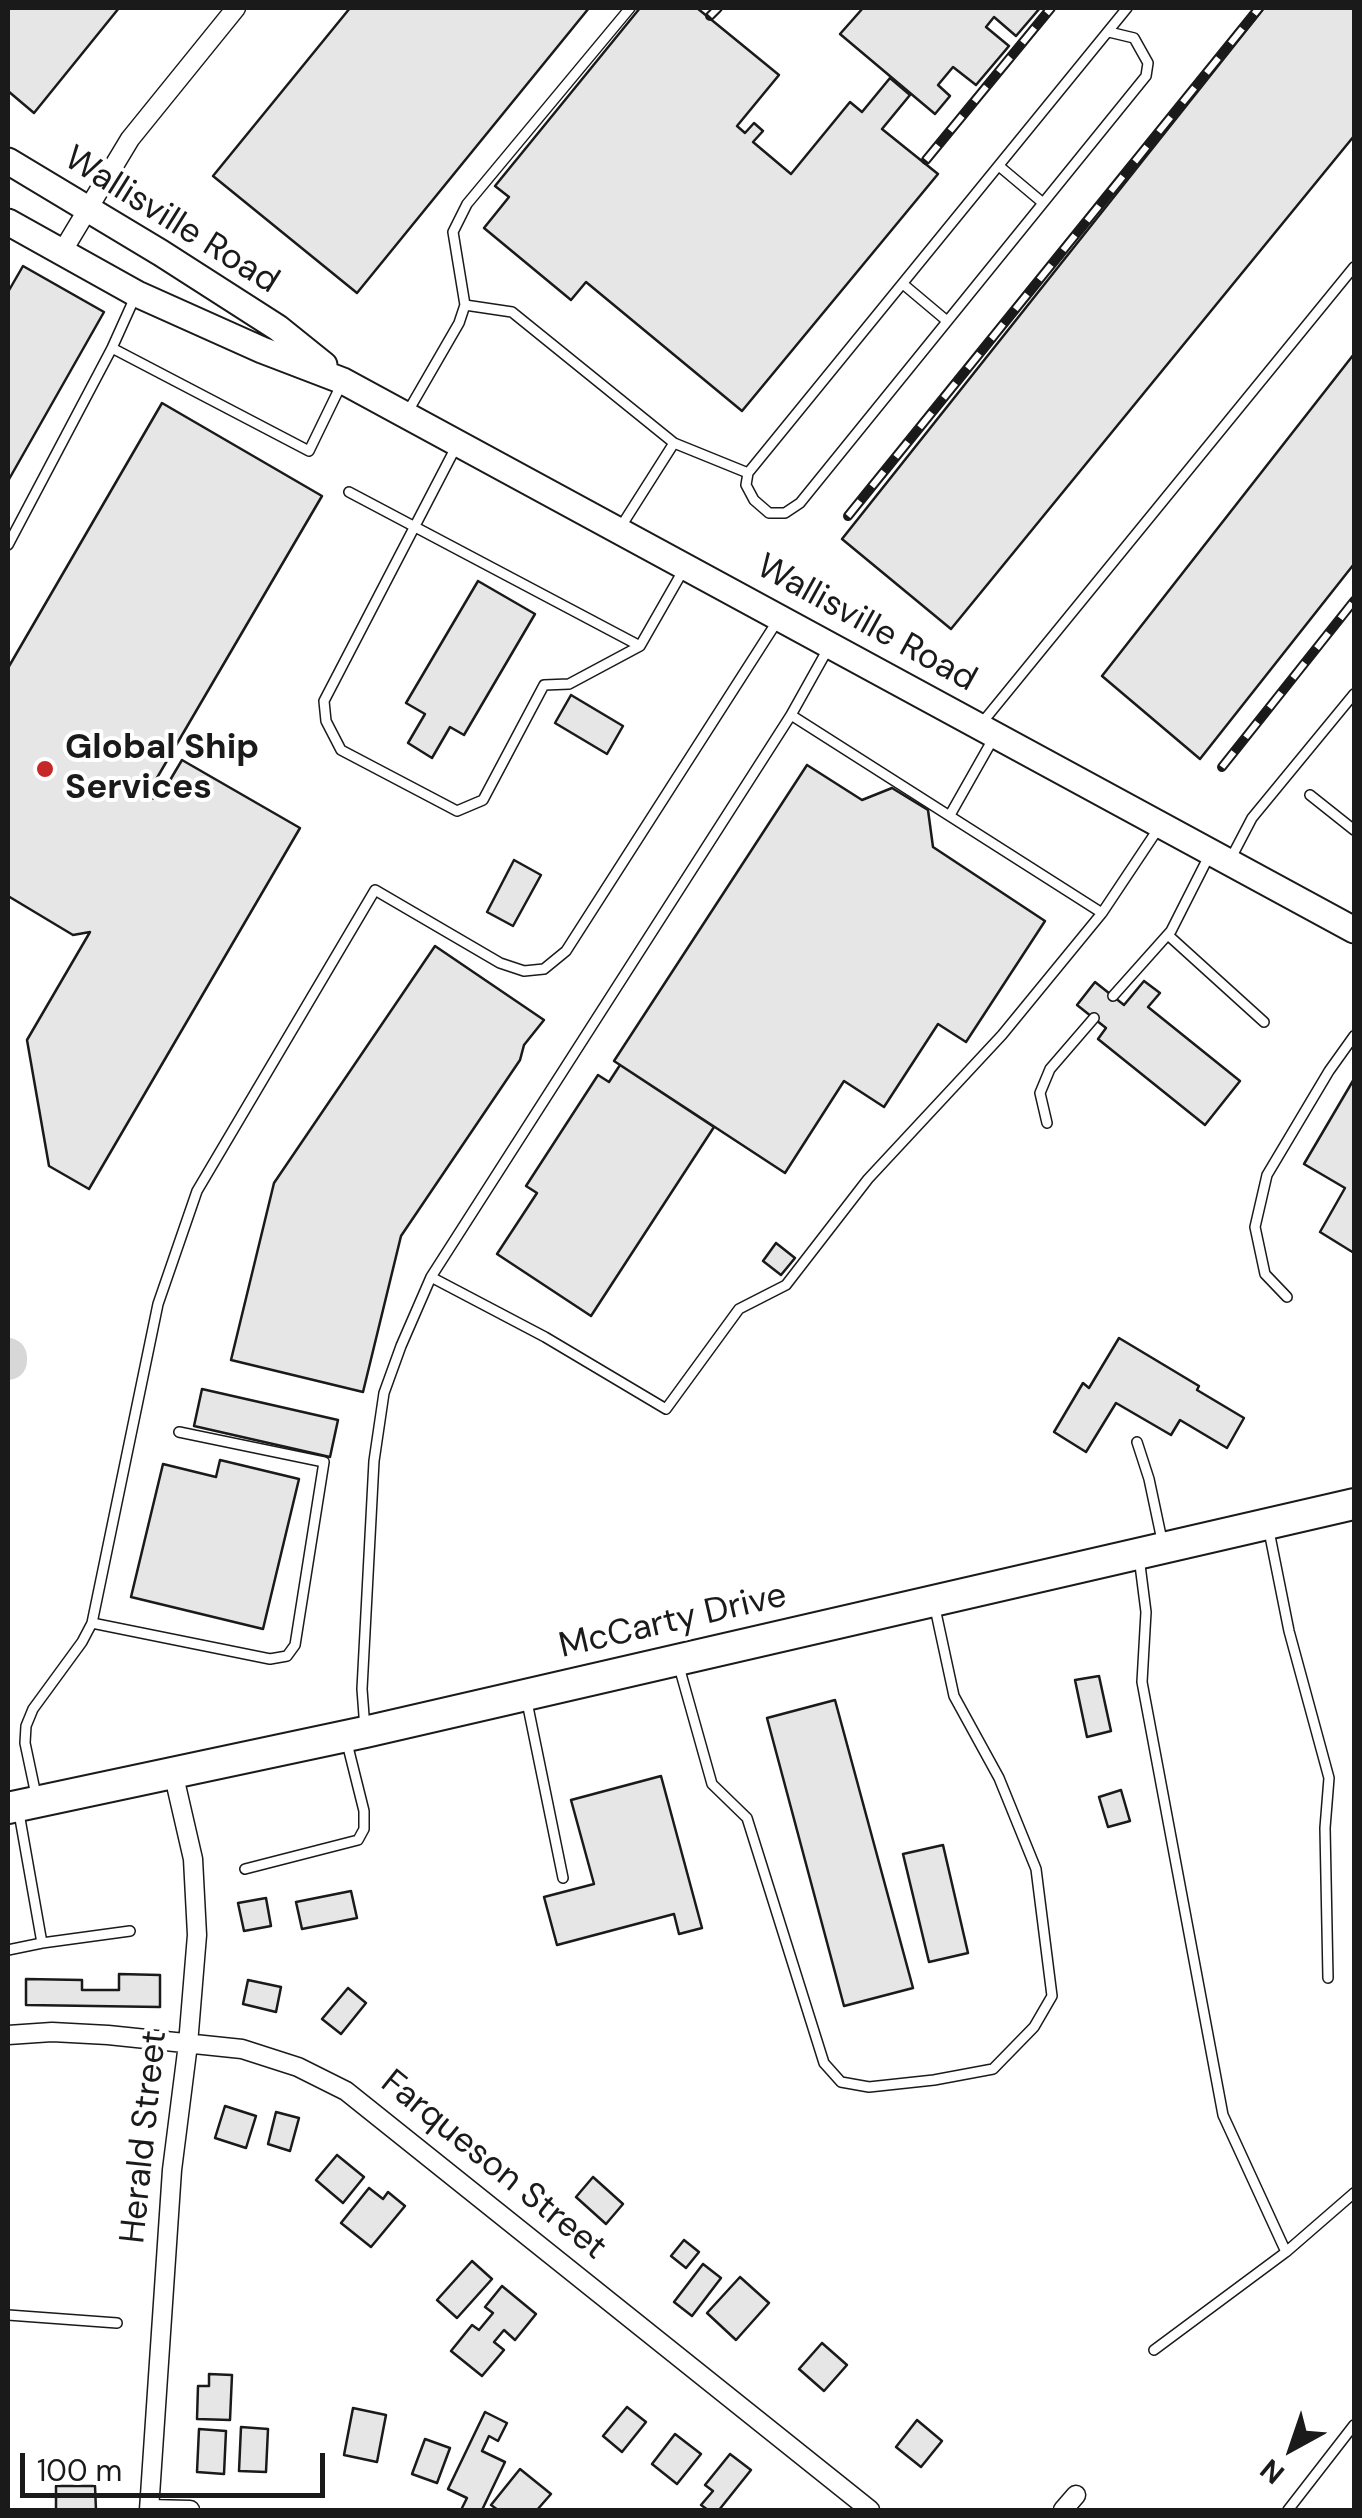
<!DOCTYPE html>
<style>
body{margin:0}
#map{position:relative;width:1362px;height:2518px;overflow:hidden;background:#fff;font-family:"DM Sans",sans-serif}
canvas{display:block}
.frame{position:absolute;inset:0;border:10px solid #1a1a1a;pointer-events:none}
.north{position:absolute;left:1242px;top:2398px;width:100px;height:100px;-webkit-text-stroke:8px #fff;paint-order:stroke;rotate:220deg;font-size:28px;font-weight:700;line-height:40px;text-align:center;color:#1a1a1a}
.north::after{content:'';display:block;margin:auto;width:35px;height:45px;background:#1a1a1a;clip-path:polygon(50% 0,100% 100%,50% 72%,0 100%)}
.scale{position:absolute;left:20px;top:2453px;width:305px;height:45px;box-sizing:border-box;border:5px solid #1a1a1a;border-top:0;padding-left:12px;font-size:30px;line-height:35px;white-space:nowrap;color:#1a1a1a;-webkit-text-stroke:8px #fff;paint-order:stroke}
</style>
<div id="map">
<canvas width="1362" height="2518"></canvas>
<div class="frame"></div>
<div class="north">N</div>
<div class="scale">100 m</div>
</div>
<script>
const ctx = document.querySelector('canvas').getContext('2d');
ctx.lineJoin = 'round';
const toPath = rows => new Path2D(rows.map(r => 'M' + r).join(''));
function strokePath(path, color, width, dash) { ctx.strokeStyle = color; ctx.lineWidth = width; ctx.lineCap = dash ? 'butt' : 'round'; ctx.setLineDash(dash || []); ctx.stroke(path); }
function paint(path, color) { ctx.fillStyle = color; ctx.fill(path, 'evenodd'); }
function drawText(font, color, halo, rows, align = 'center') {
  ctx.font = font + ' "DM Sans",sans-serif'; ctx.lineWidth = 8; ctx.setLineDash([]); ctx.textBaseline = 'middle'; ctx.strokeStyle = halo; ctx.fillStyle = color; for (const [text, x, y, turn = 0] of rows) {
    ctx.save(); ctx.translate(x, y); ctx.rotate((+turn || 0) * Math.PI / 180); ctx.textAlign = isNaN(turn) ? turn : align; if (halo) ctx.strokeText(text, 0, 0); ctx.fillText(text, 0, 0); ctx.restore();
  }
}
const river = toPath([
 [8,1357,8,1361]
]);
const building = toPath([
 [8,8,119,8,34,113,8,91,8,8],
 [350,8,589,8,357,293,213,176,350,8],
 [640,8,697,8,779,75,737,126,745,133,754,123,763,131,753,142,791,174,850,102,862,112,890,78,910,95,882,129,938,174,742,411,586,282,571,300,484,228,509,197,495,186,640,8],
 [863,8,1040,8,1016,36,994,17,986,27,1009,46,976,85,953,67,938,85,950,96,935,114,840,34,863,8],
 [1264,8,1354,8,1354,136,951,629,842,539,1264,8],
 [23,266,104,312,8,481,8,292,23,266],
 [1354,354,1354,564,1200,759,1102,676,1354,354],
 [162,403,322,496,144,800,160,797,182,760,300,828,89,1189,49,1166,27,1040,90,932,73,935,8,896,8,668,162,403],
 [478,581,535,614,464,735,450,727,432,758,408,743,425,714,406,703,478,581],
 [571,695,623,726,607,754,555,723,571,695],
 [807,765,862,800,892,788,928,810,933,847,1045,921,966,1042,938,1024,884,1107,844,1081,785,1173,614,1061,807,765],
 [514,860,541,875,513,926,487,912,514,860],
 [435,946,544,1020,524,1045,520,1060,401,1236,363,1392,231,1360,274,1183,435,946],
 [1144,981,1160,993,1148,1007,1240,1081,1205,1125,1098,1039,1106,1028,1077,1005,1095,982,1124,1005,1144,981],
 [620,1065,714,1127,591,1316,497,1254,537,1193,526,1186,598,1075,609,1082,620,1065],
 [1354,1079,1354,1253,1320,1232,1345,1188,1304,1164,1354,1079],
 [776,1243,795,1258,781,1275,763,1261,776,1243],
 [1119,1338,1199,1386,1197,1390,1244,1418,1227,1448,1180,1420,1171,1435,1116,1403,1086,1452,1054,1432,1083,1383,1089,1388,1119,1338],
 [202,1389,338,1420,330,1457,194,1426,202,1389],
 [220,1460,299,1479,263,1629,131,1597,163,1464,216,1477,220,1460],
 [1099,1676,1111,1731,1087,1737,1075,1680,1099,1676],
 [835,1700,913,1988,844,2006,767,1718,835,1700],
 [661,1776,702,1928,679,1934,674,1914,557,1945,544,1897,594,1884,571,1800,661,1776],
 [1121,1790,1130,1821,1108,1827,1099,1797,1121,1790],
 [943,1845,968,1953,929,1962,903,1854,943,1845],
 [351,1891,357,1918,302,1929,296,1902,351,1891],
 [266,1898,271,1926,244,1931,238,1903,266,1898],
 [119,1974,160,1975,160,2007,26,2005,26,1979,82,1980,82,1990,119,1990,119,1974],
 [248,1980,281,1987,276,2012,243,2004,248,1980],
 [348,1988,366,2003,341,2034,322,2019,348,1988],
 [225,2106,256,2116,246,2148,215,2138,225,2106],
 [276,2112,299,2118,290,2151,268,2144,276,2112],
 [337,2155,364,2177,343,2203,316,2180,337,2155],
 [593,2177,623,2204,606,2224,576,2197,593,2177],
 [369,2188,383,2199,388,2192,405,2206,371,2247,341,2223,369,2188],
 [684,2240,699,2252,686,2268,671,2256,684,2240],
 [472,2261,492,2279,457,2318,437,2300,472,2261],
 [703,2264,721,2278,692,2316,674,2302,703,2264],
 [740,2277,769,2303,736,2340,707,2313,740,2277],
 [502,2286,536,2314,515,2340,504,2330,494,2342,504,2350,482,2376,451,2351,472,2325,479,2330,493,2313,485,2307,502,2286],
 [822,2343,847,2365,824,2391,799,2369,822,2343],
 [209,2374,232,2375,230,2420,197,2419,198,2386,209,2386,209,2374],
 [627,2407,646,2422,622,2452,603,2436,627,2407],
 [353,2408,386,2415,377,2462,344,2455,353,2408],
 [485,2412,507,2423,498,2441,489,2436,482,2451,505,2462,482,2510,461,2510,467,2498,448,2489,485,2412],
 [917,2420,942,2441,921,2467,896,2447,917,2420],
 [241,2427,268,2429,266,2472,239,2471,241,2427],
 [199,2429,226,2431,224,2474,197,2472,199,2429],
 [675,2434,701,2454,677,2484,652,2464,675,2434],
 [425,2439,450,2448,437,2483,412,2474,425,2439],
 [730,2454,751,2470,719,2510,708,2510,701,2505,713,2491,705,2485,730,2454],
 [520,2469,551,2494,537,2510,498,2510,491,2505,520,2469],
 [56,2486,95,2486,96,2510,56,2510,56,2486]
]);
const lane = toPath([
 [630,8,467,204,453,232,465,305,512,312,674,443,748,473],
 [1109,32,1134,38,1148,63,1146,76,800,503,785,513,769,513,754,500,746,485,748,473,1127,8],
 [999,166,1043,203],
 [903,284,947,321],
 [135,297,112,348,309,451,342,383],
 [407,413,459,323,465,305],
 [457,445,324,701,326,721,341,750,457,811,483,800,544,685,569,684,640,646,684,569],
 [349,492,640,646],
 [620,528,674,443],
 [8,545,112,348],
 [791,715,829,647],
 [981,724,1354,267],
 [1310,795,1354,830],
 [950,815,993,739],
 [1230,860,1252,818,1354,694],
 [1168,935,1264,1022],
 [1113,996,1171,931,1210,854],
 [1047,1123,1040,1093,1050,1069,1094,1018],
 [431,1277,545,1337,666,1409,739,1309,786,1285,868,1179,1002,1035,1102,913],
 [1287,1297,1265,1274,1255,1227,1267,1175,1329,1071,1354,1036],
 [1137,1442,1149,1479,1163,1545],
 [1269,1531,1289,1631,1329,1778,1325,1828,1328,1978],
 [1139,1557,1146,1612,1142,1682,1223,2115,1286,2252,1154,2350],
 [92,1623,270,1659,287,1656,295,1645,324,1462,179,1432],
 [678,1663,712,1784,747,1818,824,2063,841,2082,869,2087,934,2080,993,2069,1034,2027,1052,1996,1036,1869,999,1778,954,1696,935,1608],
 [527,1702,563,1878],
 [365,1729,362,1689,374,1461,384,1393,401,1346,431,1277,791,715,1102,913,1160,826],
 [36,1795,25,1743,26,1726,33,1709,82,1642,92,1623,158,1304,197,1191,375,890,500,963,524,971,544,969,566,951,778,620],
 [19,1813,42,1943,130,1931],
 [245,1869,358,1840,364,1829,364,1811,347,1743],
 [8,1950,42,1943],
 [1286,2252,1354,2193],
 [8,2315,117,2323],
 [1288,2510,1354,2425]
]);
const street = toPath([
 [62,252,130,139,236,8],
 [8,2035,52,2032,108,2035,242,2049,298,2067,346,2091,870,2510],
 [149,2509,190,2510],
 [149,2510,172,2170,188,2044,197,1935,193,1859,173,1772],
 [1063,2510,1076,2495]
]);
const secondary = toPath([
 [8,161,161,253,278,328,324,365],
 [8,222,137,294,262,350,343,381,1354,930]
]);
const primary = toPath([
 [8,1808,365,1732,1354,1504]
]);
const rail = toPath([
 [710,16,718,8],
 [926,160,1051,8],
 [848,516,1259,8],
 [1222,767,1354,601]
]);
const markers = [
 [45,769,10,"#c62828"]
];
const streetNames = [
 ["Wallisville Road",171,221,32],
 ["Wallisville Road",866,624,29],
 ["McCarty Drive",673,1622,-13],
 ["Herald Street",145,2137,-84],
 ["Farqueson Street",493,2166,39]
];
const poiNames = [
 ["Global Ship",65,749],
 ["Services",65,789]
];
strokePath(river, '#d7d7d7', 38);
paint(building, '#e6e6e6');
strokePath(building, '#1a1a1a', 2.5);
strokePath(lane, '#1a1a1a', 12);
strokePath(street, '#1a1a1a', 21);
strokePath(secondary, '#1a1a1a', 29);
strokePath(primary, '#1a1a1a', 34);
strokePath(lane, '#fff', 9);
strokePath(street, '#fff', 18);
strokePath(secondary, '#fff', 25);
strokePath(primary, '#fff', 30);
strokePath(rail, '#1a1a1a', 10);
strokePath(rail, '#fff', 6, [19]);
for (const [x, y, r, color] of markers) { const dot = new Path2D(); dot.arc(x, y, r, 0, 2 * Math.PI); ctx.fillStyle = color; ctx.fill(dot); strokePath(dot, '#fff', 4); }
drawText('35px', '#1a1a1a', '#fff', streetNames);
drawText('bold 35px', '#1a1a1a', '#fff', poiNames, 'left');
</script>
